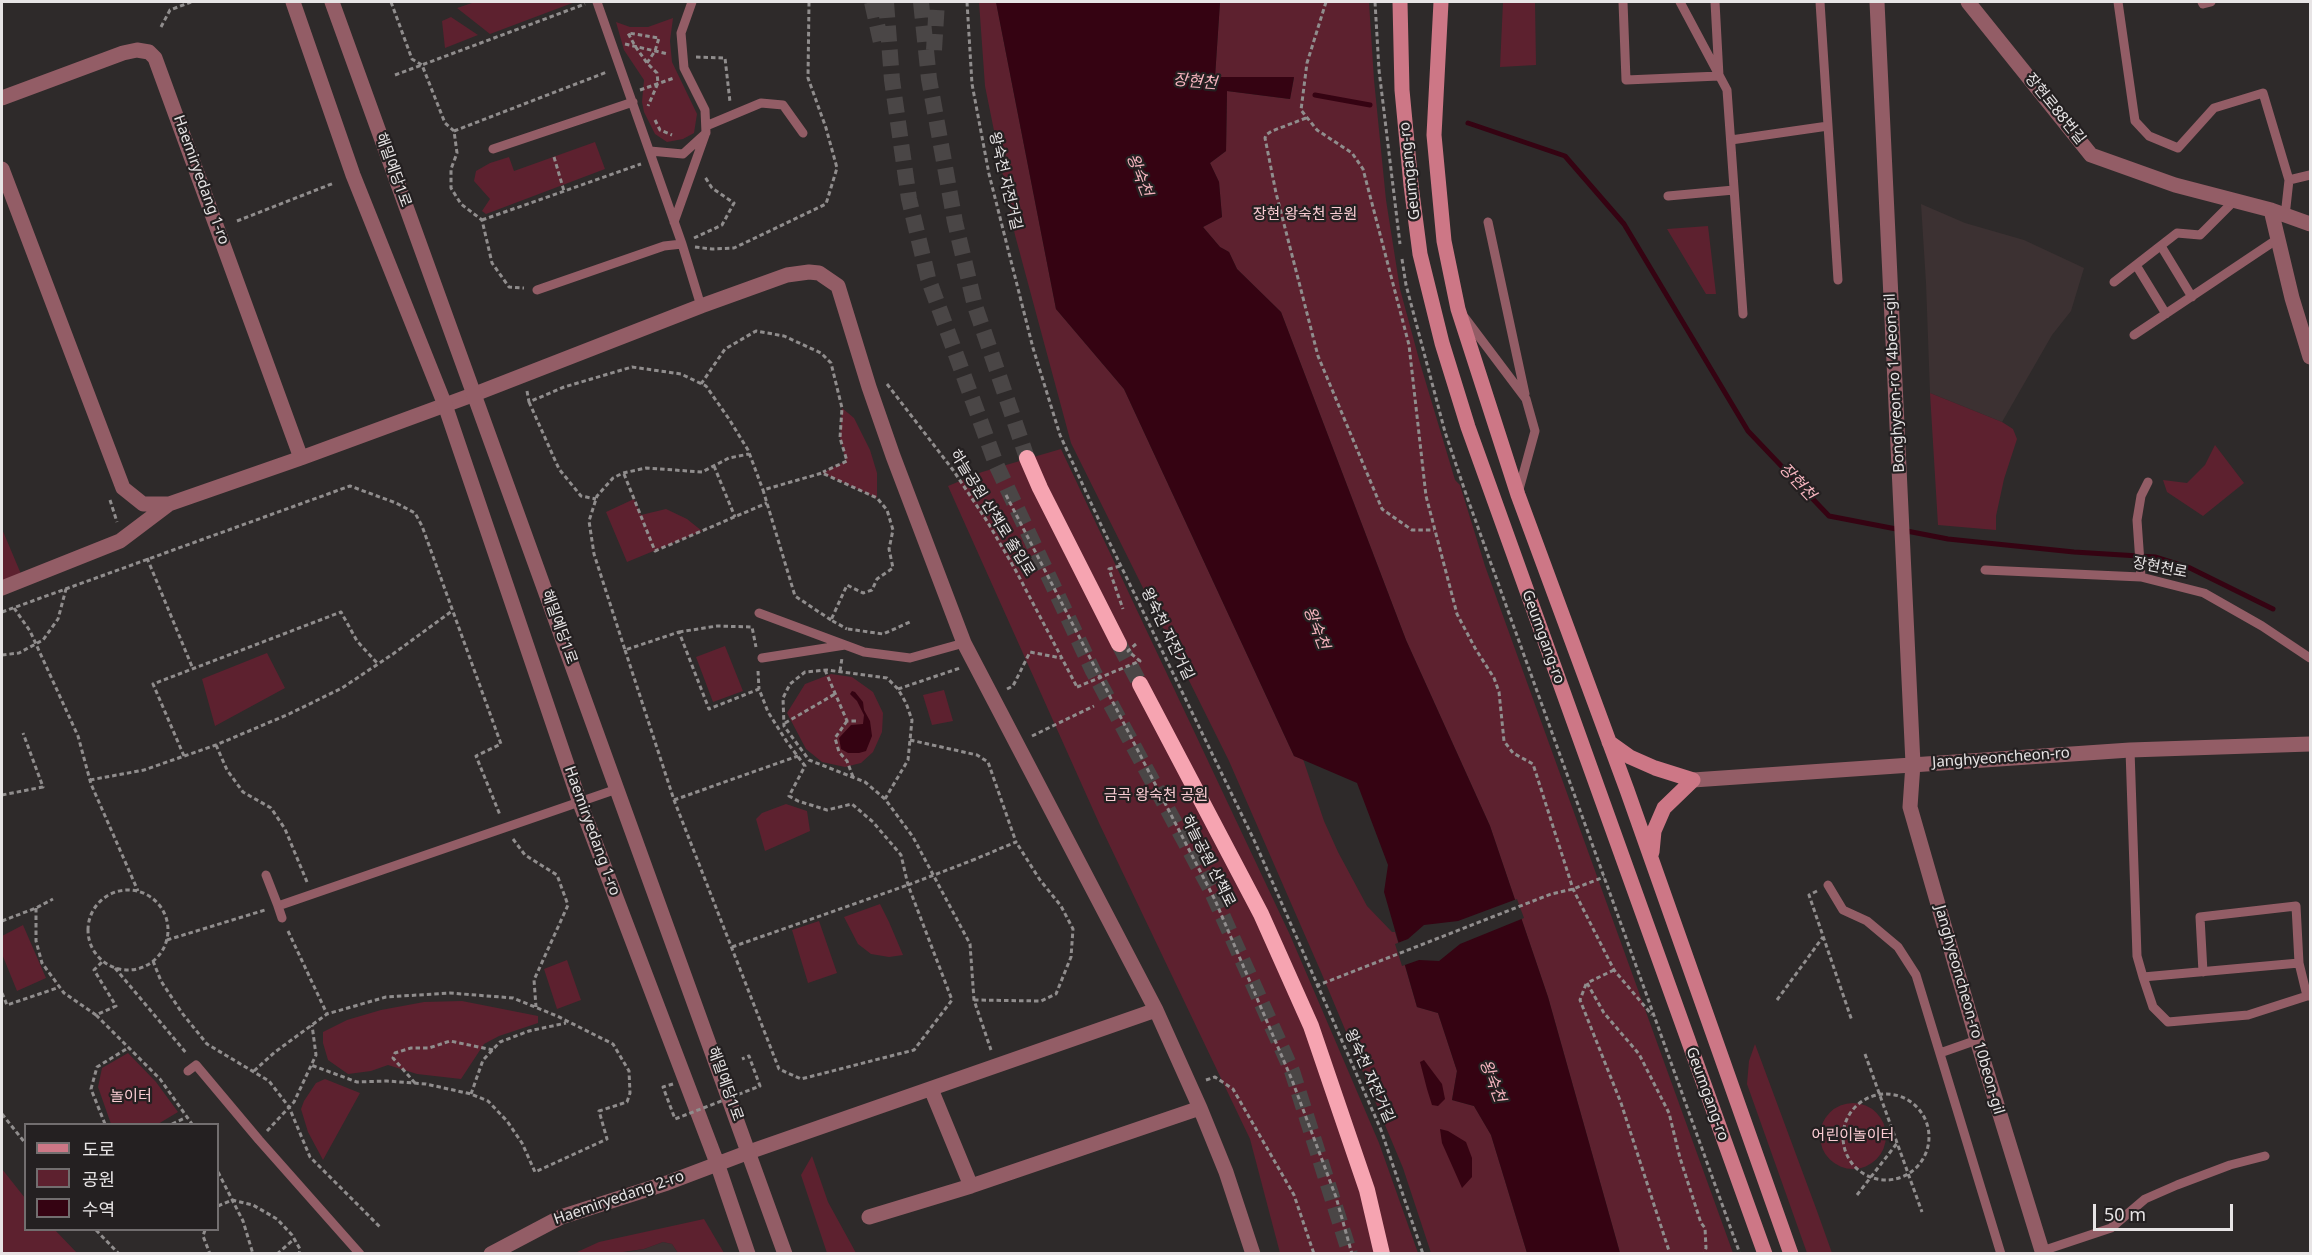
<!DOCTYPE html>
<meta charset="utf-8">
<style>
body{margin:0}
#map{position:relative;width:2312px;height:1255px;overflow:hidden;background:#2e2a2a;font-family:"Noto Sans","Noto Sans KR",sans-serif}
canvas{display:block}
.frame{position:absolute;inset:0;border:3px solid #e7e4e5;pointer-events:none}
.legend{position:absolute;left:24px;top:1123px;width:195px;height:108px;box-sizing:border-box;background:#242021;border:2px solid #726e6f;margin:0;padding:8px 10px;list-style:none;font-size:18px;color:#e7e4e5}
.legend li{display:flex;align-items:center;gap:12px;height:30px}
.legend b{width:30px;border:2px solid #726e6f}
.scale{position:absolute;left:2093px;top:1204px;width:140px;height:27px;box-sizing:border-box;border:3px solid #e7e4e5;border-top:0;padding-left:8px;font-size:18px;line-height:21px;white-space:nowrap;color:#e7e4e5;-webkit-text-stroke:4px #242021;paint-order:stroke}
</style>
<div id="map">
<canvas width="2312" height="1255"></canvas>
<div class="frame"></div>
<ul class="legend">
<li><b style="height:8px;background:#cd7786"></b>도로</li>
<li><b style="height:16px;background:#5d212f"></b>공원</li>
<li><b style="height:16px;background:#350312"></b>수역</li>
</ul>
<div class="scale">50 m</div>
</div>
<script>
const ctx = document.querySelector('canvas').getContext('2d');
ctx.lineJoin = 'round';
function paint(path, color) { ctx.fillStyle = color; ctx.fill(path, 'evenodd'); }
const toPath = rows => new Path2D(rows.map(r => 'M' + r).join(''));
function strokePath(path, color, width, dash) { ctx.strokeStyle = color; ctx.lineWidth = width; ctx.lineCap = dash ? 'butt' : 'round'; ctx.setLineDash(dash || []); ctx.stroke(path); }
function drawText(font, color, halo, rows, align = 'center') {
  ctx.font = font + ' "Noto Sans","Noto Sans KR",sans-serif'; ctx.lineWidth = 4.5; ctx.setLineDash([]); ctx.textBaseline = 'middle'; ctx.strokeStyle = halo; ctx.fillStyle = color; for (const [text, x, y, turn = 0] of rows) {
    ctx.save(); ctx.translate(x, y); ctx.rotate((+turn || 0) * Math.PI / 180); ctx.textAlign = isNaN(turn) ? turn : align; if (halo) ctx.strokeText(text, 0, 0); ctx.fillText(text, 0, 0); ctx.restore();
  }
}
const built = toPath([
 [1921,204,1965,223,2024,240,2084,268,2071,311,2052,335,2002,422,1930,393,1926,283],
 [663,1242,672,1244,678,1253,616,1254,644,1249]
]);
const green = toPath([
 [475,2,575,2,490,34,457,8],
 [979,2,996,2,1056,309,1124,389,1294,756,1303,759,1324,821,1338,852,1367,906,1392,932,1395,932,1417,1007,1438,1013,1457,1071,1452,1100,1474,1106,1491,1135,1527,1253,1431,1253,1403,1168,1321,972,1229,761,1071,443,1015,235,985,86],
 [1220,2,1369,2,1374,80,1386,200,1400,289,1420,363,1455,480,1460,485,1485,566,1733,1253,1620,1253,1548,997,1490,826,1406,640,1281,312,1237,269,1229,252,1220,247,1203,227,1222,217,1219,182,1210,163,1226,151,1227,91,1290,99,1294,78,1215,77],
 [1503,2,1535,2,1536,65,1500,67],
 [451,17,478,35,445,48,442,21],
 [673,18,670,41,672,62,697,114,694,133,683,139,667,142,655,134,644,112,642,102,644,80,624,50,616,22,630,27,648,27],
 [595,142,605,169,486,214,482,211,490,199,474,181,476,171,490,163,509,157,514,171],
 [1708,226,1716,294,1706,294,1667,229],
 [1930,393,2002,422,2013,429,2017,439,2004,479,1996,516,1996,530,1938,525],
 [842,408,854,418,870,450,877,473,877,498,822,473,846,461,840,438],
 [2215,445,2244,483,2203,516,2167,492,2163,480,2187,483,2205,465],
 [1061,449,1290,935,1379,1143,1418,1253,1280,1253,1250,1139,1099,823,948,486,982,472],
 [634,499,641,515,666,509,687,519,702,531,627,562,606,512],
 [2,529,21,574,2,581],
 [725,646,743,691,713,702,696,657],
 [267,653,285,688,215,726,202,679],
 [831,674,852,677,873,692,883,713,882,732,873,752,861,763,845,767,822,762,806,749,787,713,805,684],
 [944,690,953,721,932,725,923,695],
 [786,804,807,811,810,831,765,851,756,819,762,813],
 [880,904,889,922,903,955,889,957,871,954,858,944,844,917],
 [819,921,837,973,808,983,792,930],
 [23,925,46,978,17,991,2,954,2,936],
 [567,960,581,1000,557,1009,544,969],
 [462,1001,538,1016,538,1023,499,1036,484,1044,461,1079,417,1074,388,1065,371,1071,348,1074,328,1060,323,1043,323,1032,347,1020,381,1010,424,1002],
 [1755,1044,1817,1211,1832,1253,1807,1253,1747,1084,1749,1061],
 [128,1053,156,1082,178,1112,158,1124,111,1124,98,1087,102,1068],
 [325,1079,360,1093,323,1160,308,1132,301,1109,304,1101,316,1083],
 '1820 1136a33 33 0 1 1 66 0a33 33 0 1 1-66 0Z',
 [812,1156,828,1202,856,1253,827,1253,801,1175],
 [2,1169,25,1198,26,1230,55,1230,77,1253,2,1253],
 [704,1219,724,1253,678,1253,672,1244,663,1242,644,1249,616,1253,575,1253,599,1242]
]);
const water = toPath([
 [996,2,1220,2,1215,77,1294,77,1290,99,1227,91,1226,151,1210,163,1219,182,1222,217,1203,227,1220,247,1229,252,1237,269,1281,312,1406,640,1490,826,1548,997,1620,1253,1527,1253,1491,1135,1474,1106,1452,1100,1457,1071,1438,1013,1417,1007,1384,892,1388,865,1357,783,1294,756,1124,389,1056,309],
 [852,691,855,692,863,702,864,710,870,721,872,736,866,751,859,753,848,753,841,749,839,738,851,725,863,724,864,715,857,701,850,694],
 [1424,1060,1442,1084,1445,1099,1438,1106,1432,1105,1427,1089,1420,1062],
 [1440,1129,1448,1131,1466,1142,1472,1158,1472,1177,1462,1188,1442,1143]
]);
const pier = toPath([
 [1517,899,1524,918,1460,944,1439,961,1419,960,1402,966,1395,944,1408,939,1424,925,1458,921]
]);
const stream = toPath([
 [1315,95,1370,105],
 [1468,123,1565,156,1624,224,1748,431,1829,516,1948,539,2074,552,2155,557,2190,568,2273,609]
]);
const trunkTunnel = toPath([
 [872,2,882,47],
 [886,2,892,80,909,199,928,278,996,464,1093,671,1211,890,1292,1071,1350,1254],
 [921,2,929,79,955,222,975,306,1027,458],
 [934,50,937,2],
 [1119,644,1140,684]
]);
const path = toPath([
 [391,2,412,59,422,65,445,123,454,131,457,153,451,169,451,188,461,204,482,220,492,263,509,287,524,288],
 [967,2,972,84,989,174,1033,348,1060,435,1102,527,1254,840,1381,1130,1423,1254],
 [1326,2,1307,63,1301,110,1317,130,1352,153,1363,169,1409,345,1426,496,1457,614,1475,648,1494,678,1499,692,1504,741,1513,753,1533,764,1573,889,1614,970,1652,1015],
 [1375,2,1379,70,1400,244],
 [161,27,170,10,191,2],
 [625,44,668,54],
 [696,57,725,58,730,102],
 [647,63,655,51,659,38,628,33,635,46,647,63,657,73,658,83,648,106],
 [395,75,585,4],
 [640,90,674,78],
 [1306,118,1272,131,1266,135,1265,138,1276,193,1318,356,1382,509,1412,530,1434,530],
 [655,120,660,130,672,135],
 [454,131,607,72],
 [554,157,564,191],
 [482,220,641,164],
 [237,221,334,183],
 [694,238,722,225,734,203,712,188,705,177],
 [695,247,712,249,734,248,826,204,837,168,826,128,808,78,809,2],
 [1402,259,1406,285,1445,432,1467,497,1740,1254],
 [701,384,725,349,756,331,784,336,821,353,831,363,842,408,840,438,847,461,823,472],
 [887,384,953,470,987,521,1016,571,1077,687],
 [527,391,529,402,564,387,632,367,681,374,706,386,729,419,748,450,763,490],
 [529,402,559,469,581,496,596,499],
 [714,466,735,517],
 [624,474,655,551,767,503],
 [110,500,117,522],
 [147,558,193,669],
 [1120,566,1109,569,1123,609],
 [14,608,30,631,78,736,91,784,138,891],
 [2,612,350,486,396,503,415,513,422,526,501,744,476,756,500,815],
 [831,620,795,596,763,490,822,473,877,498,887,510,893,530,889,549,893,568,877,579,872,590,863,593,847,585,831,620,847,629],
 [848,629,883,634,910,622],
 [679,632,717,626,752,627,756,647],
 [625,650,674,800,779,1069,801,1079,914,1050,952,1000,908,885,901,855,873,822,852,804,827,810,798,801,789,796,805,766,787,742,768,712,759,689,709,709,679,632,625,650,594,554,589,521,597,496,613,478,623,473,646,468,702,472,729,458,749,454],
 [2,655,19,653,43,640,58,619,66,589],
 [825,670,847,721,859,721],
 [758,671,759,689],
 [840,671,842,658],
 [898,689,960,668],
 [1007,689,1013,686,1030,652,1061,658],
 [847,721,835,738,839,752,847,761,853,777],
 [785,723,835,694],
 [1032,736,1094,706],
 [910,740,977,755,988,762,1016,842,973,860],
 [216,745,227,770,243,792,271,808,285,829,307,882],
 [184,756,153,684,341,612,357,641,378,664],
 [90,780,144,770,216,745,289,714,342,688,393,654,452,611],
 [2,795,43,787,23,733],
 [885,799,865,782,809,760,784,726,783,698,790,684,805,672,827,670,887,678,898,689,906,703,912,720,908,760,885,799,913,837,970,944,974,1000,991,1050],
 [674,800,798,756],
 [513,839,525,855,557,875,568,905,534,980,536,1007],
 '88 930a40 40 0 1 1 80 0a40 40 0 1 1-80 0Z',
 [1817,891,1809,895,1852,1021],
 [36,908,36,941,42,963,64,993,96,1015,116,1006,94,970,103,961],
 [2,921,36,908,53,899],
 [288,931,327,1014],
 [167,940,265,910],
 [732,947,908,885],
 [153,961,161,981,182,1013,207,1044,269,1081,289,1107,310,1157,381,1228],
 [115,968,187,1054],
 [1614,970,1587,983,1604,1013,1639,1054,1669,1113,1680,1158,1701,1223,1705,1228,1706,1248,1704,1254],
 [1586,984,1580,1000,1621,1103,1670,1254],
 [1316,986,1551,894,1573,889,1604,877],
 [2,993,7,1005,60,987],
 [974,1000,1041,1001,1056,994,1071,957,1073,929,1061,906,1040,880,1016,842],
 [1777,1000,1823,937],
 [96,1015,160,1079,192,1124],
 [1865,1054,1922,1212],
 [254,1071,275,1052,327,1014,386,997,450,993,513,998,557,1016,613,1044,629,1071,630,1093,627,1102,599,1111,607,1139,535,1172,522,1143,507,1121,488,1101,471,1094,426,1084,387,1081,357,1082,311,1065],
 [1206,1080,1215,1077,1233,1089,1294,1195,1314,1254],
 [415,1083,393,1058,395,1053,411,1048,429,1048,450,1041,493,1050],
 '1843 1137a43 43 0 1 1 86 0a43 43 0 1 1-86 0Z',
 [471,1094,483,1060,500,1042,529,1031,566,1023],
 [2,1114,26,1144],
 [105,1124,91,1089,97,1067,128,1048],
 [172,1124,187,1117],
 [267,1131,294,1102,316,1055,312,1025],
 [218,1172,243,1221,253,1254],
 [1857,1195,1898,1142],
 [218,1206,232,1200,253,1205,277,1219,292,1235,300,1249,299,1254],
 [96,1230,119,1254],
 [205,1230,203,1236,210,1254],
 [277,1254,294,1239]
]);
const service = toPath([
 [597,2,682,244,701,306],
 [1623,2,1626,80,1719,76,1715,2],
 [1680,2,1727,90,1743,314],
 [1820,2,1838,280],
 [2118,2,2135,121,2149,136,2178,148,2214,108,2263,93,2289,180],
 [2202,2,2203,4,2211,2],
 [706,126,761,103,783,105,803,133],
 [1731,140,1828,126],
 [493,149,633,102],
 [650,151,683,154,706,133,705,110,684,68,681,33,692,2],
 [1668,196,1734,190],
 [2285,216,2289,180,2310,175],
 [674,222,705,135],
 [1488,222,1525,394],
 [2161,246,2192,297],
 [2136,265,2166,314],
 [2114,282,2177,233,2200,235,2234,201],
 [537,290,664,246,682,244],
 [1465,318,1526,399,1535,431,1518,493],
 [2134,335,2279,238],
 [1985,570,2141,577,2204,593,2262,626,2310,658],
 [2141,577,2137,520,2141,496,2148,482],
 [759,613,864,652,910,658,964,643],
 [762,658,845,645],
 [2130,750,2137,956,2143,977,2299,963,2307,996,2310,996],
 [266,875,278,906,617,789],
 [1828,885,1843,910,1867,921,1898,947,1916,975,2001,1254],
 [278,906,282,918],
 [2203,972,2200,917,2296,906,2299,963],
 [2143,977,2153,1007,2168,1022,2248,1015,2307,996],
 [1940,1053,1977,1040],
 [188,1071,196,1065,259,1140,360,1254],
 [2042,1251,2111,1228,2145,1199,2177,1185,2230,1165,2265,1156]
]);
const minor = toPath([
 [1877,2,1913,764,1910,807,1977,1040,2043,1254],
 [1968,2,2091,155,2175,185,2271,210,2310,224],
 [2,98,123,53,137,50,149,52,155,58,301,458],
 [2,169,123,488,143,504,169,504,301,458,475,394,701,306,787,275,809,272,819,273,838,286,869,387,893,456,964,643,1156,1010,1200,1108,1226,1172,1253,1254],
 [2271,210,2292,298,2310,357],
 [2,588,120,541,169,504],
 [1693,780,2130,750,2310,744],
 [931,1089,971,1186,1200,1108],
 [749,1152,1156,1010],
 [869,1217,971,1186]
]);
const tertiary = toPath([
 [293,2,353,175,445,405,580,803,717,1163,748,1254],
 [332,2,785,1254],
 [491,1254,561,1217,667,1183,749,1152]
]);
const secondary = toPath([
 [1400,2,1402,90,1411,185,1420,254,1442,343,1468,427,1765,1254],
 [1441,2,1434,135,1444,241,1458,309,1518,495,1627,790,1791,1254],
 [1609,742,1630,757,1655,768,1693,780,1664,808,1654,831,1652,852]
]);
const trunk = toPath([
 [1027,458,1040,488,1119,644],
 [1140,684,1261,914,1311,1026,1367,1190,1382,1254]
]);
const pathBridge = toPath([
 [1006,495,1215,900,1292,1080,1336,1197,1352,1254],
 [1077,687,1140,661,1128,651,1136,644],
 [908,885,973,860],
 [673,1084,663,1087,675,1119,760,1086,749,1056,742,1059]
]);
const streetNames = [
 ["장현로88번길",2055,109,51],
 ["해밀예당1로",393,170,70],
 ["Geumgang-ro",1410,171,-96],
 ["Haemiryedang 1-ro",201,180,70],
 ["왕숙천 자전거길",1005,181,77],
 ["Bonghyeon-ro 14beon-gil",1895,383,-93],
 ["하늘공원 산책로 출입로",992,513,58],
 ["장현천로",2160,568,11],
 ["해밀예당1로",559,627,70],
 ["왕숙천 자전거길",1167,634,64],
 ["Geumgang-ro",1543,637,70],
 ["Janghyeoncheon-ro",2001,758,-4],
 ["Haemiryedang 1-ro",592,831,70],
 ["하늘공원 산책로",1208,861,63],
 ["Janghyeoncheon-ro 10beon-gil",1969,1010,74],
 ["왕숙천 자전거길",1369,1076,66],
 ["해밀예당1로",725,1084,70],
 ["Geumgang-ro",1707,1094,70],
 ["Haemiryedang 2-ro",619,1198,-19]
];
const parkNames = [
 ["장현 왕숙천 공원",1305,215],
 ["금곡 왕숙천 공원",1156,796],
 ["놀이터",131,1097],
 ["어린이놀이터",1853,1136]
];
const waterNames = [
 ["장현천",1195,82,5],
 ["왕숙천",1139,175,69],
 ["장현천",1797,482,47],
 ["왕숙천",1316,628,69],
 ["왕숙천",1492,1081,69]
];
paint(built, '#3c3132');
paint(green, '#5d212f');
paint(water, '#350312');
paint(pier, '#2e2a2a');
strokePath(stream, '#350312', 5);
strokePath(trunkTunnel, '#4a4646', 16, [16, 8]);
strokePath(path, '#908d8d', 3, [4.5, 3]);
strokePath(service, '#935d66', 9);
strokePath(minor, '#935d66', 15);
strokePath(tertiary, '#935d66', 15);
strokePath(secondary, '#cd7786', 15);
strokePath(trunk, '#f6a4b1', 16);
strokePath(pathBridge, '#908d8d', 3, [4.5, 3]);
drawText('15px', '#e7e4e5', '#242021', streetNames);
drawText('15px', '#faccd3', '#242021', parkNames);
drawText('italic 16px', '#f7b5bf', '#242021', waterNames);
</script>
